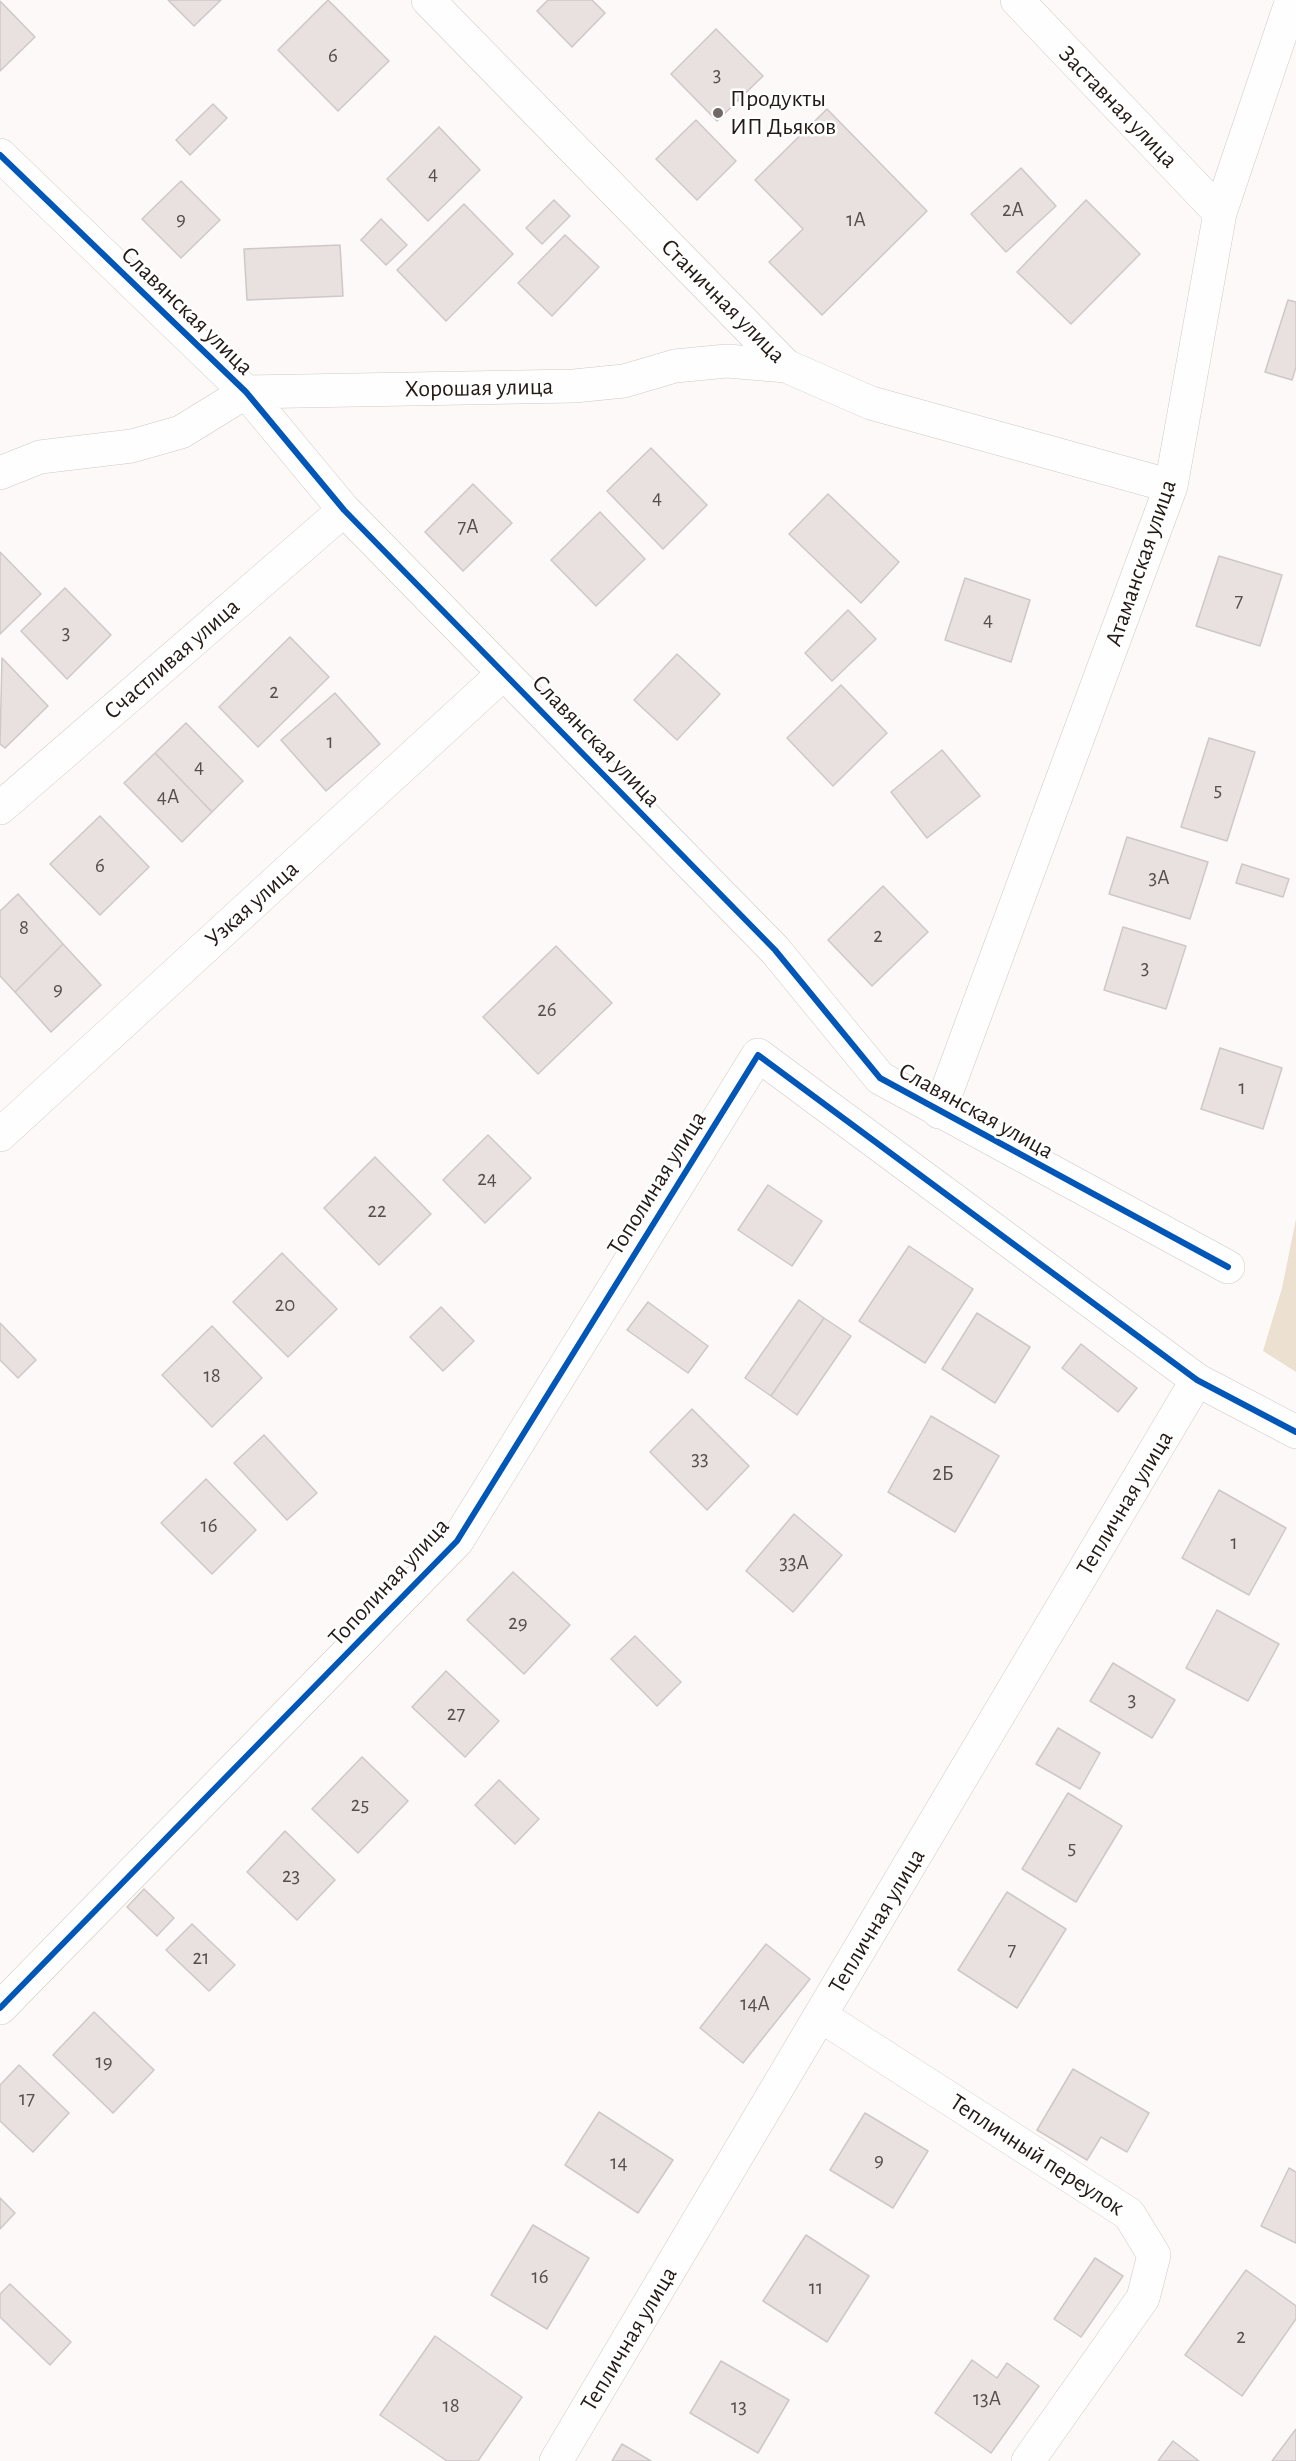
<!DOCTYPE html>
<meta charset="utf-8">
<style>
body{margin:0}
canvas{display:block;background:#fcf9f8}
</style>
<canvas width="1296" height="2461"></canvas>
<script>
const ctx = document.querySelector('canvas').getContext('2d');
ctx.lineJoin = 'round';
function paint(path, color) { ctx.fillStyle = color; ctx.fill(path, 'evenodd'); }
const toPath = rows => new Path2D(rows.map(r => 'M' + r).join(''));
function strokePath(path, color, width, dash) { ctx.strokeStyle = color; ctx.lineWidth = width; ctx.lineCap = dash ? 'butt' : 'round'; ctx.setLineDash(dash || []); ctx.stroke(path); }
function drawText(font, color, halo, rows, align = 'center') {
  ctx.font = font + ' "Alegreya Sans",sans-serif'; ctx.lineWidth = 5; ctx.setLineDash([]); ctx.textBaseline = 'middle'; ctx.strokeStyle = halo; ctx.fillStyle = color; for (const [text, x, y, turn = 0] of rows) {
    ctx.save(); ctx.translate(x, y); ctx.rotate((+turn || 0) * Math.PI / 180); ctx.textAlign = isNaN(turn) ? turn : align; if (halo) ctx.strokeText(text, 0, 0); ctx.fillText(text, 0, 0); ctx.restore();
  }
}
const green = toPath([
 [1296,1219,1296,1372,1263,1351,1282,1288]
]);
const building = toPath([
 [168,0,221,0,194,26,168,0],
 [328,0,389,61,338,111,278,50,328,0],
 [548,0,592,0,605,13,572,47,537,11,548,0],
 [0,1,35,37,0,71,0,1],
 [716,29,763,76,717,121,671,74,716,29],
 [213,104,227,118,190,155,176,140,213,104],
 [827,109,927,211,822,315,769,262,803,229,755,180,827,109],
 [696,120,736,161,697,200,656,159,696,120],
 [439,127,480,170,428,221,387,179,439,127],
 [1021,168,1056,206,1006,252,971,214,1021,168],
 [181,181,220,220,181,258,142,219,181,181],
 [554,200,570,216,542,244,526,228,554,200],
 [1086,200,1140,254,1071,324,1017,272,1086,200],
 [464,204,513,254,446,321,397,270,464,204],
 [381,219,407,245,386,265,361,240,381,219],
 [565,235,599,267,552,316,518,283,565,235],
 [340,245,343,296,247,300,244,249,340,245],
 [1288,300,1296,302,1296,367,1292,380,1265,372,1288,300],
 [651,448,707,505,663,549,607,491,651,448],
 [473,484,512,523,463,571,425,532,473,484],
 [828,494,899,562,861,603,789,534,828,494],
 [600,512,645,559,596,606,551,560,600,512],
 [0,552,41,594,0,634,0,552],
 [1219,556,1282,575,1260,646,1196,626,1219,556],
 [965,578,1030,600,1011,662,945,640,965,578],
 [65,588,111,635,67,679,21,631,65,588],
 [848,610,876,639,832,681,805,653,848,610],
 [290,637,329,677,258,747,219,707,290,637],
 [677,654,720,694,677,740,634,700,677,654],
 [2,658,48,706,5,748,0,744,2,658],
 [841,685,887,733,833,786,787,738,841,685],
 [335,693,380,744,326,791,281,740,335,693],
 [186,723,243,781,212,812,155,753,186,723],
 [1209,738,1255,752,1227,841,1181,827,1209,738],
 [942,750,980,796,927,838,891,792,942,750],
 [155,753,212,812,182,842,124,783,155,753],
 [100,816,149,867,100,915,50,864,100,816],
 [1127,837,1208,862,1190,919,1109,894,1127,837],
 [1242,864,1289,879,1283,897,1236,883,1242,864],
 [883,886,928,932,872,986,828,940,883,886],
 [18,894,63,944,15,992,0,976,0,911,18,894],
 [1123,927,1186,946,1166,1009,1104,990,1123,927],
 [63,944,101,985,51,1032,15,992,63,944],
 [556,946,612,1003,538,1074,483,1017,556,946],
 [1220,1048,1282,1068,1263,1129,1201,1109,1220,1048],
 [488,1135,531,1178,485,1223,443,1180,488,1135],
 [375,1157,431,1214,379,1265,324,1208,375,1157],
 [768,1185,822,1221,792,1266,738,1230,768,1185],
 [909,1246,973,1289,925,1363,859,1321,909,1246],
 [282,1253,337,1309,288,1357,233,1302,282,1253],
 [799,1300,824,1318,771,1396,745,1378,799,1300],
 [648,1302,708,1346,688,1373,627,1330,648,1302],
 [441,1307,474,1341,443,1371,410,1337,441,1307],
 [977,1313,1030,1347,995,1403,942,1369,977,1313],
 [824,1318,851,1336,797,1415,771,1396,824,1318],
 [0,1323,36,1360,18,1378,0,1360,0,1323],
 [212,1326,262,1378,212,1427,162,1375,212,1326],
 [1081,1344,1137,1388,1118,1412,1062,1368,1081,1344],
 [692,1409,749,1466,707,1510,650,1452,692,1409],
 [931,1416,999,1456,955,1532,888,1492,931,1416],
 [264,1435,317,1493,287,1520,234,1463,264,1435],
 [206,1479,256,1530,212,1574,161,1523,206,1479],
 [1219,1490,1286,1528,1249,1595,1182,1558,1219,1490],
 [794,1514,842,1555,793,1612,746,1571,794,1514],
 [513,1572,570,1625,524,1674,467,1620,513,1572],
 [1217,1610,1279,1644,1248,1701,1186,1668,1217,1610],
 [635,1636,681,1682,657,1706,611,1659,635,1636],
 [1113,1663,1175,1700,1152,1738,1090,1701,1113,1663],
 [446,1671,499,1721,465,1757,412,1707,446,1671],
 [1058,1728,1100,1753,1080,1789,1036,1764,1058,1728],
 [362,1757,408,1801,358,1853,312,1809,362,1757],
 [499,1780,539,1819,515,1844,475,1805,499,1780],
 [1068,1793,1122,1826,1076,1902,1022,1869,1068,1793],
 [285,1831,335,1880,297,1920,247,1872,285,1831],
 [144,1889,174,1918,157,1936,127,1907,144,1889],
 [1007,1892,1066,1929,1017,2008,958,1970,1007,1892],
 [192,1924,235,1965,209,1991,166,1950,192,1924],
 [766,1944,810,1979,743,2063,700,2028,766,1944],
 [94,2012,154,2070,113,2113,53,2055,94,2012],
 [19,2065,69,2113,33,2152,0,2121,0,2085,19,2065],
 [1073,2069,1149,2113,1127,2152,1101,2137,1087,2160,1037,2130,1073,2069],
 [599,2112,673,2160,638,2213,565,2165,599,2112],
 [865,2113,928,2151,893,2208,830,2170,865,2113],
 [1289,2168,1296,2172,1296,2243,1261,2226,1289,2168],
 [0,2198,15,2213,0,2229,0,2198],
 [533,2225,589,2258,547,2329,491,2295,533,2225],
 [806,2235,869,2276,827,2342,763,2301,806,2235],
 [1095,2258,1123,2276,1081,2337,1054,2319,1095,2258],
 [1246,2270,1296,2306,1296,2319,1242,2396,1185,2355,1246,2270],
 [10,2284,71,2342,50,2365,0,2317,0,2294,10,2284],
 [435,2336,522,2397,478,2461,447,2461,380,2415,435,2336],
 [972,2360,997,2378,1007,2363,1039,2386,991,2453,935,2413,972,2360],
 [721,2361,789,2400,758,2453,690,2413,721,2361],
 [1296,2429,1296,2461,1272,2461,1296,2429],
 [1173,2441,1199,2461,1158,2461,1173,2441],
 [622,2444,651,2461,612,2461,622,2444]
]);
const minor = toPath([
 [428,0,786,366,871,403,1171,486],
 [1017,0,1220,213],
 [0,155,246,392,344,510,775,950,880,1078,1228,1267],
 [0,473,40,457,132,446,181,432,246,392,574,386,624,381,675,366,727,361,786,366],
 [0,808,344,510],
 [939,1112,1171,486,1220,213,1292,0],
 [0,1135,504,673],
 [0,2008,457,1541,758,1055,1197,1380,1296,1432],
 [821,2016,1129,2214,1154,2255,1143,2298,1028,2461],
 [556,2461,1197,1380]
]);
const cycleway = toPath([
 [0,155,246,392,344,510,775,950,880,1078,1228,1267],
 [0,2008,457,1541,758,1055,1197,1380,1296,1432]
]);
const markers = [
 [718,113,6,"#706966"]
];
const numberNames = [
 ["6",333,56],
 ["3",717,75],
 ["4",433,174],
 ["2А",1013,210],
 ["9",181,219],
 ["1А",856,220],
 ["4",657,498],
 ["7А",468,527],
 ["7",1239,601],
 ["4",988,620],
 ["3",66,633],
 ["2",274,692],
 ["1",330,742],
 ["4",199,767],
 ["5",1218,790],
 ["4А",168,797],
 ["6",100,866],
 ["3А",1159,878],
 ["8",24,928],
 ["2",878,936],
 ["3",1145,968],
 ["9",58,989],
 ["26",547,1010],
 ["1",1242,1088],
 ["24",487,1179],
 ["22",377,1211],
 ["20",285,1305],
 ["18",212,1376],
 ["33",700,1459],
 ["2Б",943,1474],
 ["16",209,1526],
 ["1",1234,1543],
 ["33А",794,1563],
 ["29",518,1623],
 ["3",1132,1700],
 ["27",456,1714],
 ["25",360,1805],
 ["5",1072,1848],
 ["23",291,1876],
 ["7",1012,1950],
 ["21",201,1958],
 ["14А",755,2004],
 ["19",104,2062],
 ["17",27,2099],
 ["9",879,2160],
 ["14",619,2163],
 ["16",540,2277],
 ["11",816,2288],
 ["2",1241,2337],
 ["13А",987,2399],
 ["18",451,2406],
 ["13",739,2407]
];
const poiNames = [
 ["Продукты",730,99],
 ["ИП Дьяков",730,127]
];
const streetNames = [
 ["Заставная улица",1118,107,46],
 ["Станичная улица",723,301,45],
 ["Славянская улица",187,311,44],
 ["Хорошая улица",479,388,-1],
 ["Атаманская улица",1141,563,-71],
 ["Счастливая улица",172,659,-41],
 ["Славянская улица",596,741,46],
 ["Узкая улица",252,904,-42],
 ["Славянская улица",976,1111,29],
 ["Тополиная улица",657,1183,-58],
 ["Тепличная улица",1125,1503,-59],
 ["Тополиная улица",389,1582,-47],
 ["Тепличная улица",877,1921,-59],
 ["Тепличный переулок",1037,2155,33],
 ["Тепличная улица",629,2339,-59]
];
paint(green, '#ece1d0');
paint(building, '#e8e1e0');
strokePath(building, '#cec8c7', 1.5);
strokePath(minor, '#cfc9c6', 34);
strokePath(minor, '#fffefe', 33);
strokePath(cycleway, '#0057b8', 6);
for (const [x, y, r, color] of markers) { const dot = new Path2D(); dot.arc(x, y, r, 0, 2 * Math.PI); ctx.fillStyle = color; ctx.fill(dot); strokePath(dot, '#fff', 2); }
drawText('21px', '#564e4a', null, numberNames);
drawText('24px', '#241b17', '#fff', poiNames, 'left');
drawText('24px', '#241b17', '#fff', streetNames);
</script>
